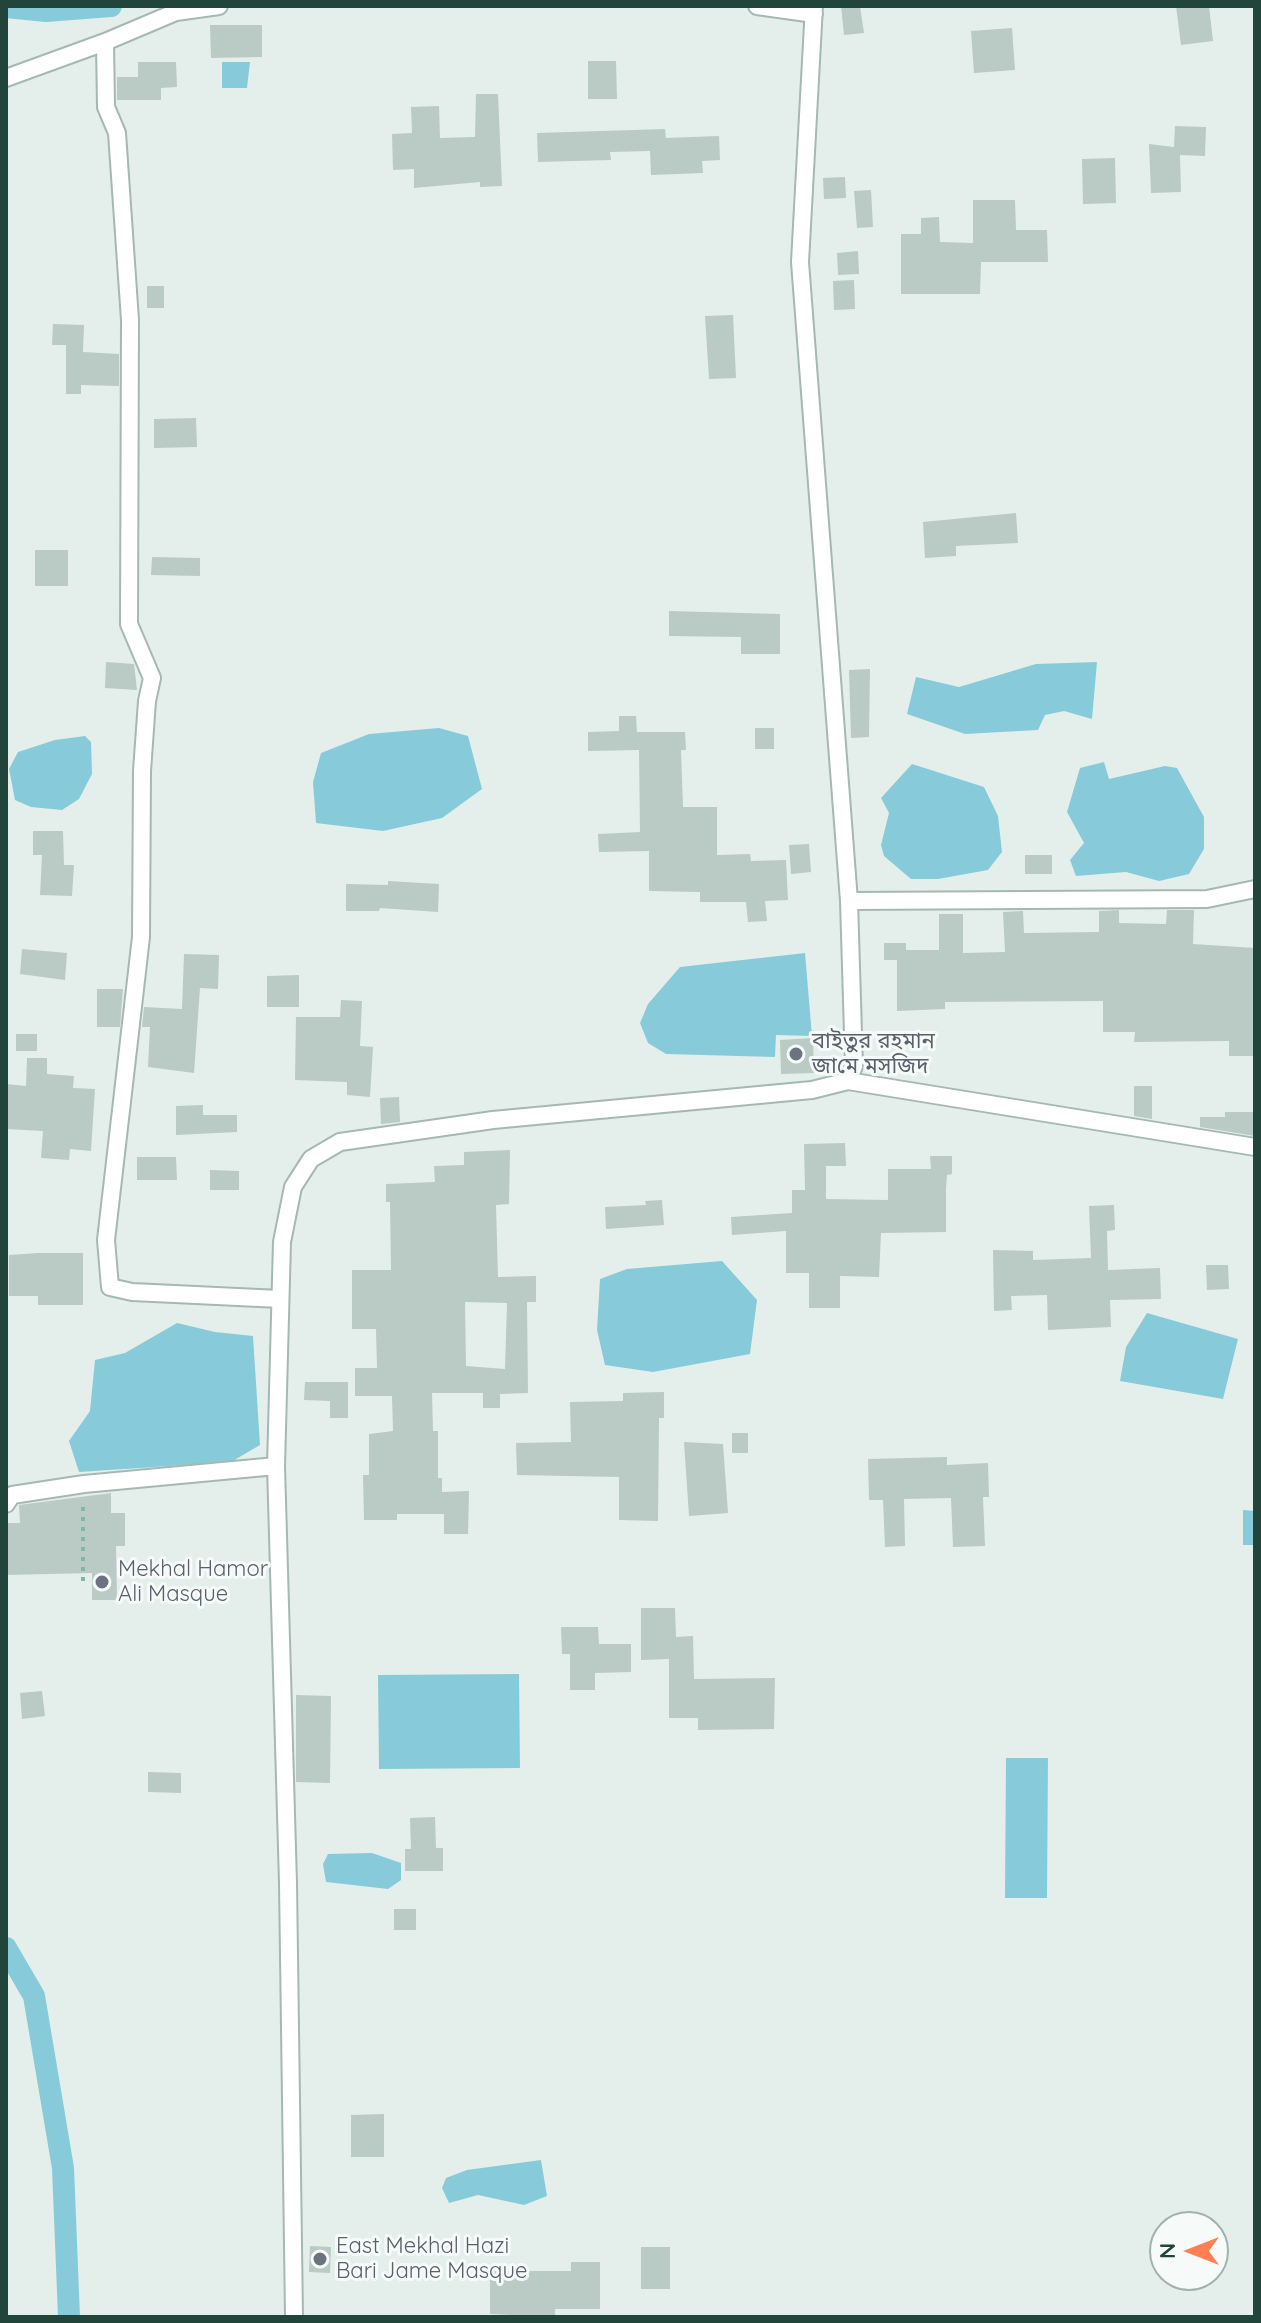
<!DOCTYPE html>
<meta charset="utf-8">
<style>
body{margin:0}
#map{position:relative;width:1261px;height:2323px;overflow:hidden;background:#e4efeb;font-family:Quicksand,sans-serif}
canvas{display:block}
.frame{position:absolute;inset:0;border:8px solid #21443b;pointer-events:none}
.north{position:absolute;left:1149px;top:2211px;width:80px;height:80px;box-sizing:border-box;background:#f6fbf9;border:2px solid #a1b2ad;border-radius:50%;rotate:270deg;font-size:22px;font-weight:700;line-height:32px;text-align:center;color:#21443b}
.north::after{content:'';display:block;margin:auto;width:28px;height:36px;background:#ff8153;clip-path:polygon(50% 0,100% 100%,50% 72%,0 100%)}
</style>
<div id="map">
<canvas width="1261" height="2323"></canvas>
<div class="frame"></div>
<div class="north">N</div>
</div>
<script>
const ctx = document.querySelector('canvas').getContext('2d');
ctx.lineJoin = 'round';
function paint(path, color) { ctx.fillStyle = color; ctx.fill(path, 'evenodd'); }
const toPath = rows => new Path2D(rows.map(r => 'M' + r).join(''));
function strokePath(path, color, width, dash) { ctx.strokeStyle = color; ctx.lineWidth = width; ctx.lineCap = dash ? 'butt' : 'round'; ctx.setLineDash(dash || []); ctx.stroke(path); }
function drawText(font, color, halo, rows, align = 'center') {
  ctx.font = font + ' Quicksand,"Noto Sans Bengali",sans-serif'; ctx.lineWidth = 6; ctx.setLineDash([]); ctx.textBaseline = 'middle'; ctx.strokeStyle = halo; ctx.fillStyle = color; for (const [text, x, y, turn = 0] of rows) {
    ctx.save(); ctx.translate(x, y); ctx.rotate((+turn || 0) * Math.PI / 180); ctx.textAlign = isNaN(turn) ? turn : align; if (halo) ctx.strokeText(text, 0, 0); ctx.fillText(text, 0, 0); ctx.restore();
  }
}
const water = toPath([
 [222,62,250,62,247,88,222,88],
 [1097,662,1092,719,1064,711,1045,715,1038,730,965,734,907,714,916,677,959,687,1036,664],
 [439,728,468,736,482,789,442,818,383,831,316,823,313,782,321,753,369,734],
 [85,736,91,742,92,774,79,799,62,810,31,807,15,800,9,769,18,752,55,740],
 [1104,762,1109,779,1165,766,1177,768,1204,817,1204,849,1189,874,1159,881,1126,872,1076,876,1070,860,1084,843,1067,812,1080,768],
 [912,764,984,787,998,816,1002,852,988,870,938,879,911,879,884,856,881,845,889,813,881,798],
 [805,953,812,1036,776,1035,775,1057,666,1054,648,1043,640,1023,648,1004,680,967],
 [722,1261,757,1300,750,1354,653,1372,605,1365,597,1330,600,1279,627,1269],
 [1147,1313,1238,1339,1223,1399,1120,1381,1126,1347],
 [177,1323,215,1332,253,1336,260,1445,231,1462,79,1472,69,1441,90,1411,95,1360,125,1353],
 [1243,1510,1255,1511,1255,1545,1243,1545],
 [519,1674,520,1768,379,1769,378,1675],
 [1006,1758,1048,1758,1047,1898,1005,1898],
 [372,1853,401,1863,401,1880,388,1889,326,1882,323,1864,328,1854],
 [541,2160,547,2196,524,2205,478,2195,449,2203,442,2188,446,2178,467,2170]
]);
const canal = toPath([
 [6,7,46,11,111,6],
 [6,1948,34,1996,63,2168,69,2317]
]);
const building = toPath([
 [841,6,860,6,864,33,844,35],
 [1176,6,1209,6,1213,41,1181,45],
 [210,25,262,25,262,57,211,58],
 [1012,28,1015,70,974,73,971,31],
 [588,61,616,61,617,99,588,99],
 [138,62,176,62,177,87,161,88,161,100,117,100,117,77,138,77],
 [476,94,498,94,502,186,480,187,480,182,414,188,414,169,393,170,392,134,412,133,411,107,439,106,440,138,475,137],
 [1175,126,1206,127,1205,156,1180,155,1181,192,1151,193,1149,144,1174,147],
 [665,129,666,138,719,136,720,160,702,161,703,173,651,175,650,151,610,152,611,160,538,162,537,133],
 [1115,158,1116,203,1083,204,1082,159],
 [845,177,846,198,824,199,823,178],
 [871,190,873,227,857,228,854,191],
 [973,200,1015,200,1016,230,1047,230,1048,262,981,262,980,294,901,294,901,234,921,234,921,218,939,217,940,242,973,243],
 [858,251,859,274,838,275,837,253],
 [854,280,855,309,834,310,833,281],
 [147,286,164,286,164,308,147,308],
 [733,315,736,378,709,379,705,316],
 [53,324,84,325,83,352,119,354,119,386,81,385,81,394,66,394,66,345,52,345],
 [196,418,197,447,154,448,154,419],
 [1016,513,1018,543,956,546,956,556,925,558,923,522],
 [35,550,68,550,68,586,35,586],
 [152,557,200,558,200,576,151,575],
 [669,611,780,614,780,654,741,654,741,637,669,636],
 [106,662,134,664,137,690,105,688],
 [870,669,869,737,851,738,849,670],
 [619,716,636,716,637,732,685,732,686,750,681,750,683,807,717,807,717,855,750,854,751,861,786,860,788,900,765,901,767,921,748,922,746,902,700,902,700,892,649,891,649,851,599,852,598,834,640,832,639,750,588,751,588,732,619,731],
 [755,728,774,728,774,749,755,749],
 [33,831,63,831,64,865,74,865,72,896,40,895,42,855,33,855],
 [809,844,811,872,791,874,789,845],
 [1025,855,1052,855,1052,874,1025,874],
 [388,881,439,884,438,912,380,908,379,911,346,911,346,884,388,885],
 [1119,910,1119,923,1166,924,1167,910,1194,910,1193,944,1255,948,1255,1056,1229,1056,1229,1041,1134,1042,1135,1032,1103,1032,1103,1001,945,1002,945,1009,897,1011,897,960,884,960,884,943,906,943,906,950,939,950,939,914,963,914,963,953,1005,952,1003,912,1023,911,1024,933,1099,932,1099,911],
 [22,949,67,953,65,980,20,974],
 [184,954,219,955,218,989,200,988,194,1073,148,1067,150,1027,142,1027,144,1007,182,1009],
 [299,975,299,1007,267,1007,267,976],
 [97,989,123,989,120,1027,97,1027],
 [341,1000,362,1001,360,1046,373,1047,370,1097,347,1095,347,1082,295,1080,296,1017,340,1017],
 [16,1034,37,1034,37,1051,16,1051],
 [813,1038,814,1073,781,1074,780,1040],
 [27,1058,47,1058,47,1074,74,1076,73,1088,95,1089,91,1151,70,1149,69,1160,41,1158,43,1131,6,1129,6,1084,26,1086],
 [1134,1086,1152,1086,1152,1119,1134,1116],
 [399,1097,400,1122,381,1124,380,1098],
 [203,1105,203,1115,237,1115,237,1132,176,1135,176,1106],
 [1225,1112,1255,1112,1255,1136,1200,1127,1200,1117,1225,1117],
 [845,1143,846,1166,826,1166,826,1199,888,1200,888,1169,931,1169,930,1156,952,1156,952,1174,947,1175,946,1189,946,1232,881,1233,879,1277,840,1276,840,1308,809,1308,809,1273,786,1273,786,1231,732,1235,731,1217,792,1213,792,1190,805,1190,804,1144],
 [510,1150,509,1204,496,1205,498,1277,536,1276,536,1302,527,1302,528,1393,500,1394,500,1408,483,1408,483,1393,432,1393,433,1431,438,1431,438,1478,442,1478,442,1492,469,1491,468,1534,444,1534,444,1514,397,1514,397,1520,364,1520,363,1475,369,1475,369,1434,393,1431,392,1396,355,1396,355,1368,377,1368,376,1329,352,1329,352,1270,391,1270,390,1202,386,1202,386,1184,435,1182,434,1166,464,1165,464,1152],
 [465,1302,507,1303,505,1369,466,1366],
 [137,1157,176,1157,177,1180,137,1180],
 [210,1170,239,1171,239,1190,210,1190],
 [662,1200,664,1225,606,1229,605,1207,646,1205,645,1201],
 [1114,1205,1115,1230,1107,1231,1108,1270,1160,1268,1161,1299,1110,1300,1111,1327,1048,1330,1047,1295,1011,1296,1012,1310,994,1311,993,1250,1033,1251,1033,1260,1091,1258,1089,1206],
 [38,1253,83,1253,83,1305,38,1305,38,1296,9,1296,9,1255],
 [1206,1265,1228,1265,1229,1289,1207,1290],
 [305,1382,348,1382,348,1418,330,1418,330,1401,304,1400],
 [664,1392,664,1418,659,1418,658,1521,619,1520,619,1477,517,1475,516,1443,571,1442,570,1402,623,1401,623,1393],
 [732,1433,748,1433,748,1453,732,1453],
 [684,1442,723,1444,728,1513,689,1516],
 [947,1457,947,1465,988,1463,989,1497,983,1497,985,1546,953,1547,951,1498,904,1499,905,1546,885,1547,883,1500,869,1500,868,1459],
 [111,1493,111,1513,125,1513,125,1546,116,1546,117,1600,92,1600,92,1573,6,1575,6,1523,20,1523,19,1505],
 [641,1608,675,1608,676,1637,693,1636,694,1679,775,1678,774,1729,698,1730,698,1718,669,1718,669,1659,641,1660],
 [561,1627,598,1627,599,1644,631,1644,631,1672,595,1673,595,1690,570,1690,570,1654,562,1654],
 [42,1691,45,1716,22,1719,20,1693],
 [296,1695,331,1696,330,1783,296,1782],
 [148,1772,181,1773,181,1793,148,1792],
 [435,1817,436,1848,443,1848,443,1871,405,1871,405,1849,411,1849,410,1818],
 [394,1909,416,1909,416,1930,394,1930],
 [384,2114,384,2157,351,2157,351,2115],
 [310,2246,331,2247,330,2273,309,2272],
 [641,2247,670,2247,670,2289,641,2289],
 [571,2262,600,2262,600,2309,555,2309,555,2317,490,2314,490,2271,571,2271]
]);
const path = toPath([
 [83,1581,83,1502]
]);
const street = toPath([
 [219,6,176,12,105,42,106,107,117,133,130,320,129,624,152,678,147,701,142,771,141,937,106,1240,110,1287,132,1292,280,1299],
 [757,6,814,14],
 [6,78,105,42],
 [849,901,1207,899,1255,889],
 [848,1081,1255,1147],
 [6,1504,12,1495,84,1484,276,1466],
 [294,2317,288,1883,276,1466,282,1242,293,1187,311,1159,340,1142,493,1120,812,1090,848,1081,854,1066,849,901,800,262,814,6]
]);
const markers = [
 [796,1054,8,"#6b7280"],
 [102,1582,8,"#6b7280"],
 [320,2259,8,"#6b7280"]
];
const worshipNames = [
 ["বাইতুর রহমান",812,1041],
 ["জা‌মে মস‌জিদ",812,1066],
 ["Mekhal Hamor",118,1569],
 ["Ali Masque",118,1594],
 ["East Mekhal Hazi",336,2246],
 ["Bari Jame Masque",336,2271]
];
paint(water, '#87cbda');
strokePath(canal, '#87cbda', 22);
paint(building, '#b9cbc4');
strokePath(street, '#a6b8b3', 20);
strokePath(path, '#81b7a7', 4, [4, 6]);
strokePath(street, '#fff', 16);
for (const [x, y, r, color] of markers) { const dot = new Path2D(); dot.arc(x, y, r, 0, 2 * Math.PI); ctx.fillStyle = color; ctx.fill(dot); strokePath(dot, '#f6fbf9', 3); }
drawText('22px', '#5b616d', '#f6fbf9', worshipNames, 'left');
</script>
